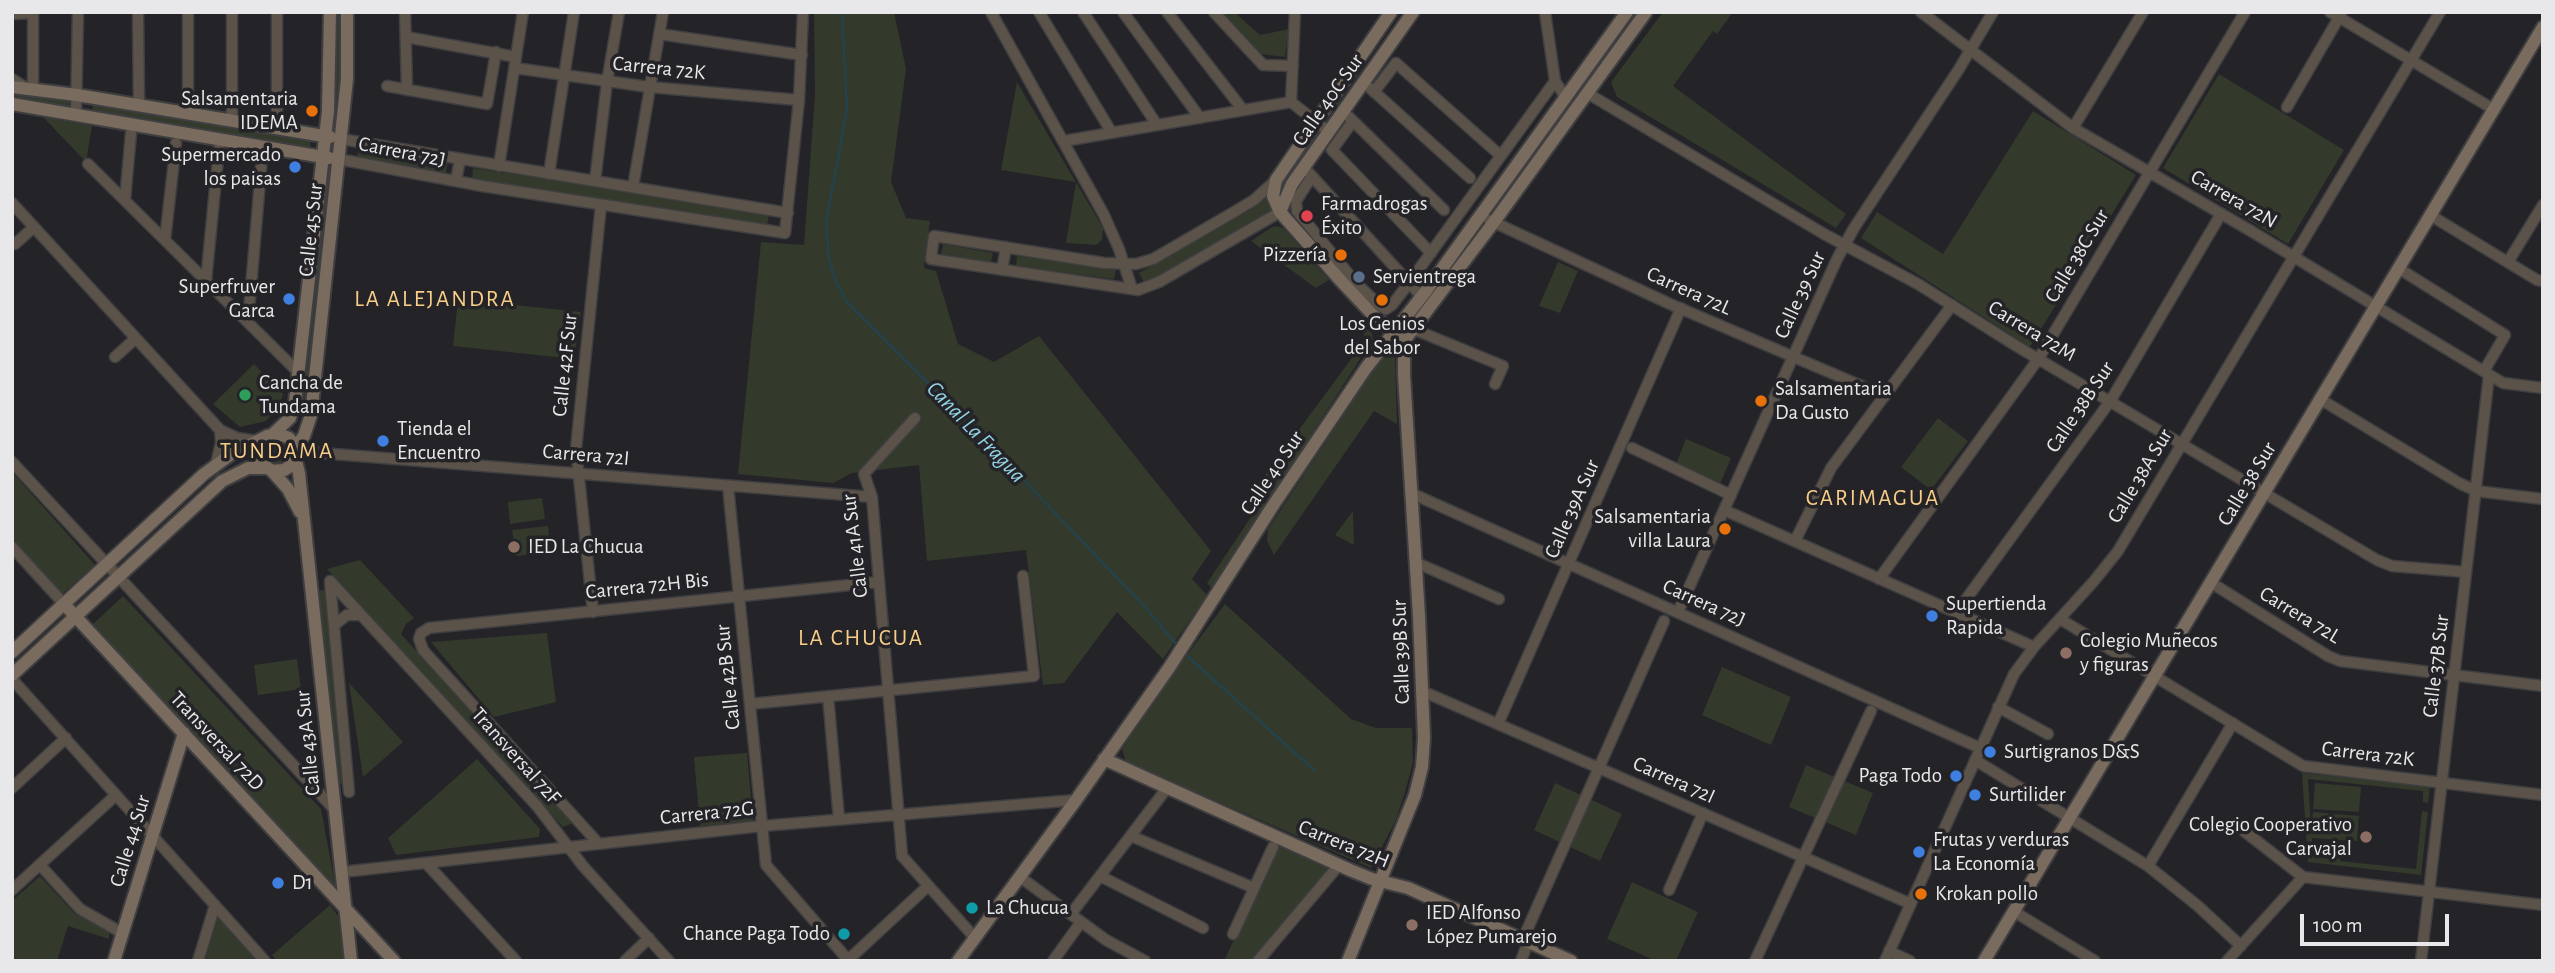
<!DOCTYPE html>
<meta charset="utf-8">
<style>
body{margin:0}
#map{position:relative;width:2555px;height:973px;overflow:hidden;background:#242327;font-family:"Alegreya Sans",sans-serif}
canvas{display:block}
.frame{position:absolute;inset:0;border:14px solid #e8e8ea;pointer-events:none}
.scale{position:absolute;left:2300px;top:914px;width:149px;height:32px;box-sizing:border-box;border:4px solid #e8e8ea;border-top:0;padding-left:9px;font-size:21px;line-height:24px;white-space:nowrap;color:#e8e8ea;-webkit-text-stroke:5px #242327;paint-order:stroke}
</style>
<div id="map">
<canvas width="2555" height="973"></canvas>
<div class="frame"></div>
<div class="scale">100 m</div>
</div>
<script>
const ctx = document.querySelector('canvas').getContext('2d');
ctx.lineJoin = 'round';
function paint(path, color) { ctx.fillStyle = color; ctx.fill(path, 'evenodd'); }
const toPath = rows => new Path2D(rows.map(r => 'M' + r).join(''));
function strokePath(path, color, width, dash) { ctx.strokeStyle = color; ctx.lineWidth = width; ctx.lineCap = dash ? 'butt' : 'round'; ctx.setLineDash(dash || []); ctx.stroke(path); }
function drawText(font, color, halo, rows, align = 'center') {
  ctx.font = font + ' "Alegreya Sans",sans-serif'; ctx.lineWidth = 7; ctx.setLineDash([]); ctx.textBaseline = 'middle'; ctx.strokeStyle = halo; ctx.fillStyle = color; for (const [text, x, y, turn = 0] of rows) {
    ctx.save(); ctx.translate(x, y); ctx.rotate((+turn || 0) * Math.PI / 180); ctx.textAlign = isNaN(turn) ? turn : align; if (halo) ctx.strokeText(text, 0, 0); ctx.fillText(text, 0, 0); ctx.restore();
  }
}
const green = toPath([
 [335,12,341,12,340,90,336,129,332,128],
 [814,12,894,12,906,69,891,182,906,218,930,221,924,268,936,271,958,344,994,362,1039,336,1211,551,1192,579,1207,595,1163,659,1117,612,1064,683,1043,685,1026,550,927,561,919,465,852,473,833,483,738,474,761,242,804,245,815,95],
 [1223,12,1234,12,1260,35,1289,29,1285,57,1261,54],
 [1663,12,1733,12,1717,34,1713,31,1673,86,1846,214,1836,228,1617,97,1611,82],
 [2219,74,2344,150,2288,244,2163,168],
 [1017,82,1103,228,1102,240,1096,245,1066,243,1076,182,1001,170],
 [12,92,70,97,69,107,12,97],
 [93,104,311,140,310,148,92,112],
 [2033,111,2136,175,2030,347,1861,238,1877,212,1943,254],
 [43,117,92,126,86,162],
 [359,146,448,162,446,173,357,158],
 [473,168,769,214,767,226,472,179],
 [324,172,331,172,308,405,301,405],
 [1269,195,1272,209,1145,284,1139,273,1252,209],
 [1278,226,1284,229,1329,280,1316,288,1251,241,1272,227],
 [943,244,993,253,991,262,941,254],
 [1017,256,1116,270,1114,279,1016,266],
 [1558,262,1578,271,1560,313,1539,306],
 [458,299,581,312,574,359,453,346],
 [1361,315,1370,325,1373,339,1272,496,1266,493,1261,481,1363,343,1365,326],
 [1386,351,1395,356,1397,424,1374,411,1274,555,1267,541,1268,529],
 [254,364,283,394,280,404,266,421,240,427,213,404],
 [1938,418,1968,441,1931,490,1901,467],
 [1686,439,1731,458,1720,484,1676,464],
 '266 452a11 11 0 1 1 22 0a11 11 0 1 1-22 0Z',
 [12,472,95,565,61,595,12,540],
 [542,498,545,519,510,524,508,502],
 [1261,502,1267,505,1212,588,1207,583],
 [1353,511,1354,545,1335,535],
 [548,526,551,552,516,556,512,530],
 [360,560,414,618,406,624,401,634,573,823,563,827,327,569],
 [325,590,346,784,336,785,316,591],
 [123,596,321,809,336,889,91,626],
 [1225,604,1351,719,1376,728,1412,728,1413,762,1405,792,1396,820,1371,868,1126,762,1122,749,1175,671],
 [547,633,556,702,494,717,431,642],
 [297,659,301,689,258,695,254,665],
 [1722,667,1791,697,1771,745,1702,715],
 [349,683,403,742,363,777],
 [747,753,753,821,700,826,694,757],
 [477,759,540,829,539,837,396,855,388,838],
 [1806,765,1873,793,1856,835,1789,807],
 [2302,773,2430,786,2428,803,2423,802,2423,791,2308,779,2311,830,2313,812,2359,816,2357,841,2312,838,2313,853,2326,855,2327,845,2341,847,2340,861,2416,869,2422,811,2428,812,2421,875,2308,862],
 [1555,783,1622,814,1600,861,1534,830],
 [2315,783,2361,787,2359,812,2313,809],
 [1278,845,1332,868,1251,961,1224,961],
 [40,876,75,914,109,931,109,939,68,926,57,961,12,961,12,901],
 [1632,882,1698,912,1676,961,1656,961,1607,939],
 [330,905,338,916,344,961,277,961,272,955],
 [218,917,257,961,205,961]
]);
const stream = toPath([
 [842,12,847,109,826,223,829,259,835,280,846,301,994,449,1144,606,1177,645],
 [1184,653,1314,770]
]);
const street = toPath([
 [33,12,33,88],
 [138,12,139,106],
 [188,12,188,114],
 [277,12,277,128],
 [405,12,407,90],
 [991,12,1104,215,1119,249,1132,289],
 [1039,12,1112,133],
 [1083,12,1157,125],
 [1123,12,1200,118],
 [1167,12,1243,110],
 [1214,12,1263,65,1293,66],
 [1545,12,1555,81,1566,98],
 [1921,12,2073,128,2251,231,2503,383,2543,388],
 [2330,12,2493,109],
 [12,14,33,13],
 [659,34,802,55],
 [406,37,516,57],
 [515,68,649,87,799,100],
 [12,79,26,88],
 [387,86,487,104,496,52],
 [1370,88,1470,178],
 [1374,92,1396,63,1501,156],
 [1587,93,1824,234,1918,284,2018,347,2377,560,2392,566,2466,572],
 [1291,102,1295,12],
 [1291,102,1329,132],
 [2287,107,2341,14],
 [76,115,78,12],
 [1349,117,1444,210],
 [232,121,232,12],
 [1353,121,1332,150,1431,253],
 [2073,128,2143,12],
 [341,139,788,213],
 [1064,141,1291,102],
 [338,159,482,186,785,233,799,100,803,12],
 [88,164,298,372],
 [499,166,523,12],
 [1309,173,1422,297],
 [549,174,574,12],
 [1312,176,1296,201,1297,211,1356,283,1380,306,1386,309,1392,305,1409,283,1555,81],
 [1276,180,1254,200,1234,212,1153,259,1136,264,1104,263,934,236,931,259,1138,290,1159,282,1280,212],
 [456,181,460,159],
 [595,181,607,82,619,12],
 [633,187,663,12],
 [125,200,131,133],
 [12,203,220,430,237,438,258,441],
 [2430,215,2537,280,2543,281],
 [1489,220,1670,304,1885,396],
 [165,240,176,143],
 [15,244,34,227],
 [2508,262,2543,205],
 [2398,268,2505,335,2484,371],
 [1002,270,1006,247],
 [206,281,219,148],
 [248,322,263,146],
 [1413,329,1503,366,1495,384],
 [115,357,136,338],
 [2320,399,2459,483,2476,491,2543,499],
 [915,418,864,474,872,497,902,856,975,938],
 [1632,448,1731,495],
 [296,451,872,497],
 [12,462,335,810],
 [216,464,221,443,220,430],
 [728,486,766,865,849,961],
 [1413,494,1980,748],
 [1724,510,2034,647],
 [1795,541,1831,468,1952,305],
 [12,547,64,604],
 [1417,563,1499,599],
 [1879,579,2039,358,2245,12],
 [330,581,537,806,583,866,669,961],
 [330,582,349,792],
 [2210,582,2328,656,2340,661,2543,686],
 [593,612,576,449,601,205],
 [1678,612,1837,259,1854,228,1959,69,1993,12],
 [1956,613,2111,400,2221,214],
 [2060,619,2303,766,2543,795],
 [334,625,347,615,361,615],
 [12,679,265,961],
 [1422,691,1911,904],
 [828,696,839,819],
 [750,704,1034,676,1023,576],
 [1998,707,2048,734],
 [1498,724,1681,308],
 [1975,760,2148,866,2198,906,2241,946],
 [12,788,66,738],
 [2244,831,2303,877,2543,905],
 [1131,836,1254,888],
 [599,844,423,650,419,639,421,633,429,628,879,582],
 [426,863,516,961],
 [40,865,80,909,122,933],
 [2148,866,2233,723],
 [342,872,762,826,1076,800],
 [1100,876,1203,928],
 [1020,877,1106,940,1145,961],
 [12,890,116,795],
 [1669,890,1703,813],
 [2013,911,2095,961],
 [1071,914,1167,788],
 [1233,934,1273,847],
 [1523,939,1664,621],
 [1889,951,1910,961],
 [198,961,215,905],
 [625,961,649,938],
 [847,961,928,886],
 [1053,961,1081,922],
 [1258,961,1339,865],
 [1521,961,1528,942],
 [1755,961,1871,711],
 [1885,961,2014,674,2034,647,2094,581,2118,551,2440,12],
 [2227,961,2303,877],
 [2421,961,2489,375]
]);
const secondary = toPath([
 [1391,12,1276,180,1273,196,1280,212,1341,281,1372,314,1401,338],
 [12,87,77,95,330,137],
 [12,104,329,158],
 [1280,212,1292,184,1413,12],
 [1404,341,1494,222,1646,12],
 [273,434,290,418,295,402,328,111,330,12],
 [295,447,304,436,311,415,347,79,347,12],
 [295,457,299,473,351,961],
 [272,471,288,489,300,512],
 [64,604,394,961],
 [12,652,204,474,230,455,267,436,279,434,289,438,295,447,295,457,289,467,284,470,272,471,262,464,258,452,263,440,267,436],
 [12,675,222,481,248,468,267,468],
 [1104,759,1350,870,1372,879,1408,888,1571,961],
 [114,961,184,733],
 [958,961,1076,800,1169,668,1274,504,1366,368,1426,291,1627,12],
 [1348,961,1415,795,1422,767,1424,738,1419,616,1404,375,1404,341],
 [1984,961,2543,27]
]);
const markers = [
 [312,111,7,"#e8710a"],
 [295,167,7,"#3f7fe0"],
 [1307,216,7,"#e0444e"],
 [1341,255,7,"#e8710a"],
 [1359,277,7,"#5c6f8a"],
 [289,299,7,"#3f7fe0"],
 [1382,300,7,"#e8710a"],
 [245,395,7,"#2e9e5b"],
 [1761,401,7,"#e8710a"],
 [383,441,7,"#3f7fe0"],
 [1725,529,7,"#e8710a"],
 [514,547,7,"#8d6e63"],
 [1932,616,7,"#3f7fe0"],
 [2066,653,7,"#8d6e63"],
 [1990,752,7,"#3f7fe0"],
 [1956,776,7,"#3f7fe0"],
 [1975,795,7,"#3f7fe0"],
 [2366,837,7,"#8d6e63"],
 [1919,852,7,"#3f7fe0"],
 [278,883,7,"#3f7fe0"],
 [1921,894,7,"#e8710a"],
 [972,908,7,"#0f9aa8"],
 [1412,925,7,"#8d6e63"],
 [844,934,7,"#0f9aa8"]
];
const streetNames = [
 ["Carrera 72K",659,68,6],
 ["Calle 40C Sur",1328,100,-55],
 ["Carrera 72J",402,152,11],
 ["Carrera 72N",2234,199,30],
 ["Calle 45 Sur",311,230,-84],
 ["Calle 38C Sur",2077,256,-59],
 ["Carrera 72L",1689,291,24],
 ["Calle 39 Sur",1800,295,-65],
 ["Carrera 72M",2032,331,31],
 ["Calle 42F Sur",565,365,-84],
 ["Calle 38B Sur",2080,407,-56],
 ["Carrera 72I",586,455,5],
 ["Calle 40 Sur",1272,473,-56],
 ["Calle 38A Sur",2140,476,-59],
 ["Calle 38 Sur",2247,484,-59],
 ["Calle 39A Sur",1572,509,-66],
 ["Calle 41A Sur",855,546,-97],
 ["Carrera 72H Bis",647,586,-6],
 ["Carrera 72J",1704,603,24],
 ["Carrera 72L",2300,615,31],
 ["Calle 39B Sur",1401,652,-92],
 ["Calle 37B Sur",2436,666,-83],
 ["Calle 42B Sur",728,677,-96],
 ["Transversal 72D",217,741,47],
 ["Calle 43A Sur",308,743,-96],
 ["Carrera 72K",2368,754,7],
 ["Transversal 72F",516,756,48],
 ["Carrera 72I",1674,780,24],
 ["Carrera 72G",707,813,-6],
 ["Calle 44 Sur",130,841,-73],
 ["Carrera 72H",1344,844,22]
];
const poiNames = [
 ["Salsamentaria",298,99,"right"],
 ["IDEMA",298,123,"right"],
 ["Supermercado",281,155,"right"],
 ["los paisas",281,179,"right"],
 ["Farmadrogas",1321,204],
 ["Éxito",1321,228],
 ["Pizzería",1327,255,"right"],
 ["Servientrega",1373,277],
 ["Superfruver",275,287,"right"],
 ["Garca",275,311,"right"],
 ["Los Genios",1382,324,"center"],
 ["del Sabor",1382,348,"center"],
 ["Cancha de",259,383],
 ["Tundama",259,407],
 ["Salsamentaria",1775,389],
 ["Da Gusto",1775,413],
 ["Tienda el",397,429],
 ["Encuentro",397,453],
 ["Salsamentaria",1711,517,"right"],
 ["villa Laura",1711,541,"right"],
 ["IED La Chucua",528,547],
 ["Supertienda",1946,604],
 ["Rapida",1946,628],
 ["Colegio Muñecos",2080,641],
 ["y figuras",2080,665],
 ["Surtigranos D&S",2004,752],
 ["Paga Todo",1942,776,"right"],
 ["Surtilider",1989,795],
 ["Colegio Cooperativo",2352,825,"right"],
 ["Carvajal",2352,849,"right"],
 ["Frutas y verduras",1933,840],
 ["La Economía",1933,864],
 ["D1",292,883],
 ["Krokan pollo",1935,894],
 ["La Chucua",986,908],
 ["IED Alfonso",1426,913],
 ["López Pumarejo",1426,937],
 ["Chance Paga Todo",830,934,"right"]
];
const neighbourhoodNames = [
 ["LA ALEJANDRA",435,299],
 ["TUNDAMA",277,451],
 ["CARIMAGUA",1873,498],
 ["LA CHUCUA",861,638]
];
const waterNames = [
 ["Canal La Fragua",976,432,46]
];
paint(green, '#33392b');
strokePath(stream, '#23434c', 2.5);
strokePath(street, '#3f3f42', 13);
strokePath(secondary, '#3f3f42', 16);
strokePath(street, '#5b5249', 10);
strokePath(secondary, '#796b5d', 12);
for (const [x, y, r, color] of markers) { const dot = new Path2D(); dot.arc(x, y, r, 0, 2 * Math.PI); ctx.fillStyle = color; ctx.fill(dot); strokePath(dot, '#242327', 2.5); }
drawText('21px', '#e8e8ea', '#242327', streetNames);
drawText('21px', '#e8e8ea', '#242327', poiNames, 'left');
ctx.letterSpacing = '2px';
drawText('23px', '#f8cd88', '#242327', neighbourhoodNames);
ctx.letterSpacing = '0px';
drawText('italic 23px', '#91d2e3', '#242327', waterNames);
</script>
